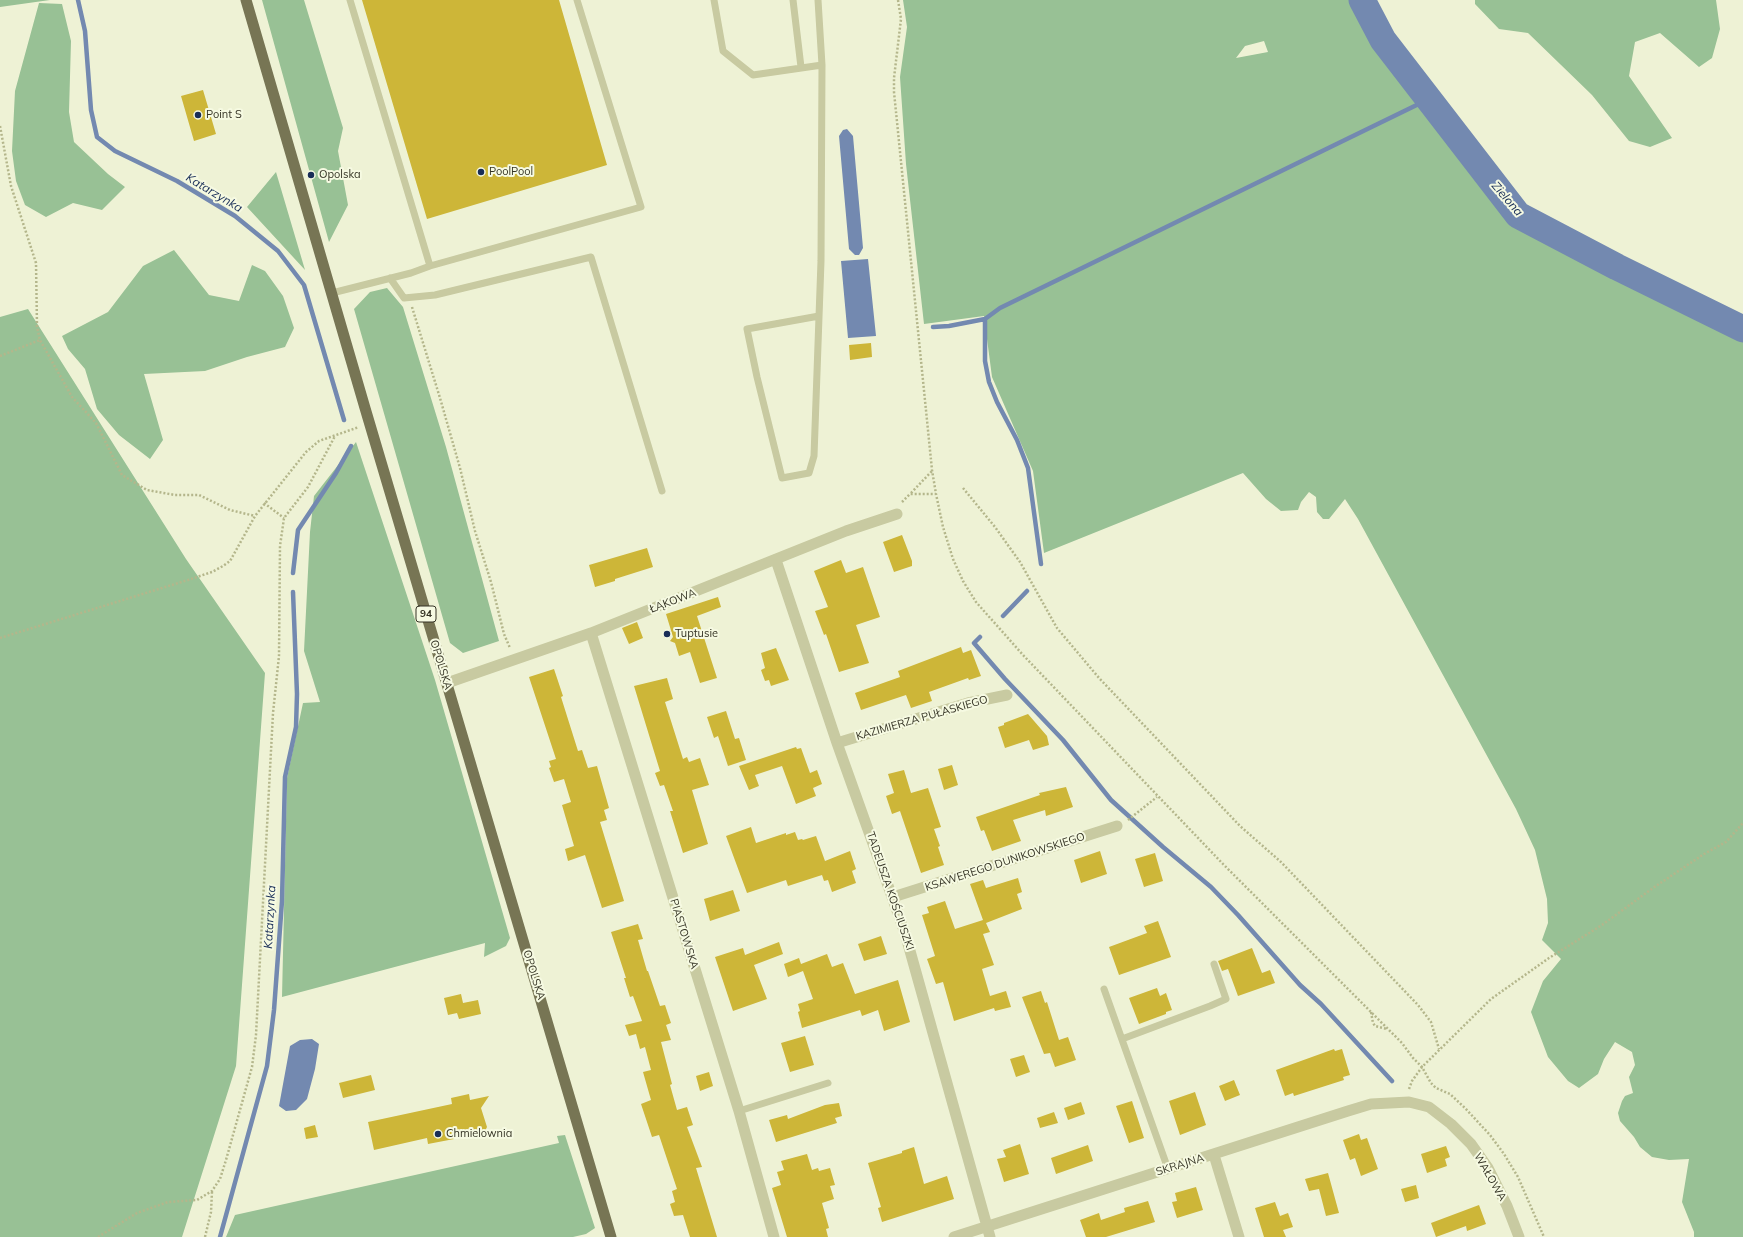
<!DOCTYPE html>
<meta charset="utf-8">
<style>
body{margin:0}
canvas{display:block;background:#eef2d5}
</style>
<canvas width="1743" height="1237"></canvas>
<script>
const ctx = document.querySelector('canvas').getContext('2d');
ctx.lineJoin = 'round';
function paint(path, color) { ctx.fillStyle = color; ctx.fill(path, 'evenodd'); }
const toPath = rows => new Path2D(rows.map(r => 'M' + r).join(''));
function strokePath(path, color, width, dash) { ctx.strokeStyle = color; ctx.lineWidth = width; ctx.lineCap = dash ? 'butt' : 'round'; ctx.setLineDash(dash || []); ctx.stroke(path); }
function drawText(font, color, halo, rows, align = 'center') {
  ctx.font = font + ' Mulish,sans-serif'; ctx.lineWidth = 4; ctx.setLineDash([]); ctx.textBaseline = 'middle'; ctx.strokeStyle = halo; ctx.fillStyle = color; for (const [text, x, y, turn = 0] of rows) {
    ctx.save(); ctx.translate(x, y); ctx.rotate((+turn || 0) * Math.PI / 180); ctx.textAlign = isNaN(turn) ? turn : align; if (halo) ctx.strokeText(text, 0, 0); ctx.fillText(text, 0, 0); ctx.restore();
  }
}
const green = toPath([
 [0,0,50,0,0,7],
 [262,0,304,0,343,128,338,151,348,205,329,242],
 [903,0,1356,0,1371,29,1388,54,1428,103,1507,210,1520,221,1536,231,1602,263,1698,314,1743,334,1743,1237,1694,1237,1694,1232,1682,1202,1689,1159,1669,1160,1652,1157,1640,1147,1634,1137,1620,1121,1618,1113,1622,1101,1625,1096,1633,1093,1629,1077,1635,1065,1632,1052,1615,1042,1604,1059,1598,1074,1579,1088,1568,1081,1548,1057,1531,1012,1543,981,1561,959,1542,940,1548,923,1547,899,1535,850,1516,809,1358,519,1345,499,1329,519,1323,519,1317,512,1316,497,1309,492,1301,502,1298,510,1281,511,1266,499,1243,473,1044,553,1033,471,992,377,984,316,924,324,906,164,900,77,907,27],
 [1264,41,1268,52,1236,58,1245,46],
 [1475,0,1716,0,1720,29,1712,58,1699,67,1660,33,1635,42,1629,76,1672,138,1650,147,1629,141,1592,95,1528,33,1499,29,1475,4],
 [39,3,62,4,71,41,69,112,74,142,108,174,125,187,102,210,73,203,46,217,25,205,16,181,12,151,15,91],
 [276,172,305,270,247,207],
 [174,250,209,295,239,301,252,265,265,271,283,296,294,328,285,347,247,357,205,371,144,374,163,440,150,459,119,435,97,409,85,369,68,349,62,336,108,312,143,266],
 [387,288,403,307,446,447,499,641,463,653,450,643,354,309,370,292],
 [28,309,186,559,265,673,236,1066,182,1237,0,1237,0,317],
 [356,442,435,680,510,938,506,946,484,957,485,943,282,997,287,778,303,703,320,702,304,651,310,532,314,496],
 [565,1135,595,1228,586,1234,573,1237,226,1237,235,1215,559,1143,557,1136]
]);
const water = toPath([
 [847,129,853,136,863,248,859,255,855,255,849,249,839,136,843,130],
 [868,259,876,336,848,338,841,261],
 [312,1039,319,1044,315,1069,307,1099,296,1110,286,1111,279,1106,290,1046,300,1040]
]);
const stream = toPath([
 [78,0,85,31,91,110,97,137,115,151,177,181,235,216,278,251,304,285,344,420],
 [985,319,985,361,989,382,997,402,1017,440,1028,468,1041,564],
 [933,327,949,326,985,319,1000,308,1429,99],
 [293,573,298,530,336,473,351,446],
 [1003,616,1027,591],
 [980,637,974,643,1005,679,1063,740,1111,800,1163,847,1211,887,1238,915,1300,985,1321,1004,1392,1081],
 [220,1237,267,1066,274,1010,282,901,285,777,296,727,297,694,293,592]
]);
const river = toPath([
 [1362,0,1383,40,1518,215,1617,267,1743,329]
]);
const building = toPath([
 [362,0,559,0,607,165,427,219],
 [203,90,216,134,194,141,181,96],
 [871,343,872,357,850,360,849,345],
 [902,535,912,561,912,566,894,572,883,542],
 [647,548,653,567,615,579,615,581,595,587,589,565],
 [841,560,846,573,863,567,880,617,856,625,869,663,839,672,826,634,824,635,815,611,828,607,814,571],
 [718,597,721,607,697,616,717,678,700,683,690,652,679,656,675,643,670,641,673,637,666,614],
 [637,622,643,638,629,644,622,628],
 [961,647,963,653,971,650,981,676,969,680,968,678,929,692,932,701,911,708,906,695,861,710,855,693,900,677,898,671],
 [776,648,789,680,771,686,769,680,765,681,761,670,765,668,761,653],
 [554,669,563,696,561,697,578,751,582,750,588,768,597,766,609,808,604,810,607,820,600,822,624,901,602,908,585,855,568,861,565,849,574,846,562,805,571,802,564,779,554,782,549,768,551,767,549,761,556,759,529,677],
 [667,678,673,699,665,702,683,759,687,757,689,762,700,758,709,785,692,790,708,844,683,853,670,811,673,811,664,785,660,786,655,773,660,771,634,686],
 [726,711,735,739,739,738,746,760,728,766,718,736,714,738,707,717],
 [1028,714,1047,736,1049,745,1033,750,1029,740,1005,748,998,727,1004,725,1004,723],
 [796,747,797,749,801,748,810,773,817,770,822,784,813,788,816,796,796,804,782,766,755,775,759,786,749,790,739,766],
 [952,765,958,785,944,790,938,769],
 [904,770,911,793,928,788,941,827,934,829,940,846,938,847,944,865,921,873,900,811,892,814,886,796,894,793,888,774],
 [1066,787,1073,807,1046,816,1045,810,1013,820,1021,841,992,851,984,830,981,831,976,817,1040,795,1039,793],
 [751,827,756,843,786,833,786,835,795,832,798,840,802,839,803,840,816,836,825,861,850,851,856,869,852,871,856,883,832,892,828,880,824,881,822,875,788,886,786,880,747,893,726,836],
 [1100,851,1107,874,1081,883,1074,860],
 [1155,853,1163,881,1144,887,1135,859],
 [1018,878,1022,892,1017,894,1022,909,986,923,990,932,983,934,994,965,982,969,990,996,1006,991,1011,1007,995,1011,994,1008,954,1021,943,982,936,984,927,959,935,956,922,915,929,913,927,907,945,901,955,929,983,920,970,884,983,880,986,888],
 [733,890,740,911,710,921,704,899],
 [1158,921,1171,957,1119,975,1109,947,1147,933,1144,926],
 [638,924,643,939,638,940,647,971,648,971,660,1006,665,1005,671,1023,666,1025,671,1040,661,1042,672,1084,670,1085,677,1110,687,1107,693,1125,687,1127,702,1167,696,1168,717,1237,690,1237,683,1215,674,1216,670,1204,675,1202,672,1191,677,1189,659,1135,652,1137,641,1104,651,1100,643,1072,651,1070,645,1047,640,1049,636,1034,629,1036,625,1025,642,1021,633,996,630,997,624,978,626,978,611,932],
 [881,936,887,954,864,961,858,944],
 [779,942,783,954,754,965,767,999,733,1011,715,957,743,948,745,955],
 [1252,948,1262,973,1270,970,1275,983,1238,996,1228,969,1222,971,1218,961],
 [827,954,832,967,843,963,855,994,898,980,910,1022,884,1031,878,1010,862,1016,860,1010,802,1028,798,1012,800,1011,798,1004,813,999,803,971,788,977,784,964,799,958,801,964],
 [1157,988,1160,996,1166,993,1172,1010,1166,1012,1166,1014,1139,1024,1129,998],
 [1041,991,1045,1003,1047,1002,1059,1040,1068,1037,1076,1060,1055,1067,1050,1053,1044,1054,1022,997],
 [461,994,463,1003,478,1000,481,1014,459,1019,457,1013,448,1015,444,998],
 [805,1036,814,1065,790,1072,781,1043],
 [1334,1049,1335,1051,1342,1049,1350,1075,1343,1077,1344,1080,1294,1096,1293,1093,1285,1096,1276,1070],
 [1024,1055,1030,1072,1016,1077,1010,1059],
 [709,1072,713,1086,700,1091,696,1076],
 [371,1075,375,1090,343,1098,339,1083],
 [1234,1080,1240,1095,1225,1101,1219,1086],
 [1195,1092,1206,1125,1180,1135,1169,1101],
 [469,1094,470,1100,489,1096,481,1108,487,1127,485,1131,476,1133,475,1135,428,1144,427,1138,374,1150,368,1122,452,1104,451,1098],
 [1132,1101,1144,1138,1129,1143,1116,1106],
 [1081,1102,1085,1114,1068,1120,1064,1108],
 [839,1103,842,1116,835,1118,837,1123,776,1142,769,1120,787,1115,788,1119,825,1105],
 [1054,1112,1058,1123,1040,1128,1037,1118],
 [315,1125,318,1137,306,1139,304,1128],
 [1359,1134,1361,1140,1367,1138,1378,1169,1361,1176,1355,1158,1350,1160,1343,1140],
 [1020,1144,1029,1174,1004,1182,997,1159,1006,1157,1003,1150],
 [1088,1145,1093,1161,1056,1174,1051,1158],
 [1446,1146,1450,1157,1445,1159,1447,1166,1427,1173,1421,1154],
 [914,1147,924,1184,947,1176,954,1199,882,1222,878,1208,881,1207,868,1163,902,1153,902,1151],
 [807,1154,812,1170,818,1168,819,1171,830,1168,835,1185,830,1186,834,1199,822,1203,829,1228,826,1229,828,1237,787,1237,772,1188,781,1185,777,1172,784,1170,781,1161],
 [1328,1173,1339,1213,1326,1216,1319,1189,1309,1191,1305,1179],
 [1416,1185,1419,1198,1405,1202,1401,1189],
 [1196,1187,1203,1210,1177,1218,1172,1202,1177,1201,1175,1193],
 [1148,1201,1155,1222,1106,1237,1086,1237,1080,1220,1099,1213,1101,1220,1125,1212,1124,1208],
 [1275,1202,1280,1216,1288,1213,1293,1227,1283,1230,1286,1237,1264,1237,1255,1208],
 [1479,1205,1486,1224,1467,1231,1466,1226,1436,1237,1431,1223]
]);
const path = toPath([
 [898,0,901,19,894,78,894,92,932,470,936,494,943,527,953,559,963,581,976,602,1023,655,1223,864,1402,1043,1413,1058,1422,1067,1431,1083,1436,1088,1450,1094,1465,1108,1490,1135,1504,1154,1518,1177,1544,1237],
 [0,126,11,186,36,263,37,327,40,340,72,397,96,423,122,475,147,490,175,495,199,495,230,510,255,516],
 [412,307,440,398,460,468,475,531,491,582,504,634,510,648],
 [0,356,40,340],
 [963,488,995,527,1020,562,1057,628,1099,678,1240,826,1281,862,1418,1005,1431,1022,1439,1049],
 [911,493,932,471],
 [902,502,910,494,936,494],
 [264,503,284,518],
 [0,638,188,580,212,572,223,566,230,561,255,516,306,452,319,441,359,427],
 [1128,820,1157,797],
 [1371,1012,1373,1023,1375,1026,1387,1029],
 [1409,1089,1412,1081,1422,1067,1491,999,1549,958,1602,925,1653,888,1704,854,1726,842,1743,823],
 [98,1237,137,1213,168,1202,197,1200,212,1191,220,1179,226,1160,252,1067,256,1035,273,713,279,656,280,546,284,518,308,487,335,436],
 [205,1237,211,1212,212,1192]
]);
const service = toPath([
 [350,0,430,266],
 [714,0,723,51,753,75,822,65,818,0],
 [793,0,801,67],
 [390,278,404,298,435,295,591,257,662,491],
 [332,293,411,273,430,266,641,207,577,0],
 [819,316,747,329,757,377,782,478,809,473,814,456,821,261,822,65],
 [1104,989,1168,1169],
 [1122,1039,1210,1006,1226,999,1214,964],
 [739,1111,828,1083]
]);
const minor = toPath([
 [776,560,837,743,905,933,990,1237],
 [591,633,739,1111,774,1237],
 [447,683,591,633,846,531,897,514],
 [837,743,968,703,1007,695],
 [893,897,1117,826],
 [1214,1155,1239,1237],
 [954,1237,1348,1111,1371,1104,1409,1102,1429,1107,1451,1124,1471,1144,1488,1168,1507,1206,1519,1237]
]);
const primary = toPath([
 [246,0,365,408,611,1237]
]);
const markers = [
 [198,115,4,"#182d57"],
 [481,172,4,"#182d57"],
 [311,175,4,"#182d57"],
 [667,634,4,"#182d57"],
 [438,1134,4,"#182d57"]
];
const shields = [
 [426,614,20]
];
const shieldNames = [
 ["94",426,614]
];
const poiNames = [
 ["Point S",206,115],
 ["PoolPool",489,172],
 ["Opolska",319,175],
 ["Tuptusie",675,634],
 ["Chmielownia",446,1134]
];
const streetNames = [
 ["ŁĄKOWA",673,601,-21],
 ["OPOLSKA",441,665,73],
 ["KAZIMIERZA PUŁASKIEGO",922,718,-16],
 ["KSAWEREGO DUNIKOWSKIEGO",1005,862,-18],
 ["TADEUSZA KOŚCIUSZKI",890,891,71],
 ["PIASTOWSKA",684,934,73],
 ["OPOLSKA",534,975,73],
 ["SKRAJNA",1180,1165,-17],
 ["WAŁOWA",1490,1177,60]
];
const waterNames = [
 ["Katarzynka",214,193,31],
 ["Zielona",1507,199,49],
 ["Katarzynka",270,917,-87]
];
paint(green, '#98c195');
paint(water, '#7389b0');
strokePath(stream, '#7389b0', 4.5);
strokePath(river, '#7389b0', 27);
paint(building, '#cdb638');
strokePath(path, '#b4b68b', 2.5, [2, 2]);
strokePath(service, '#c8caa1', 7);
strokePath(minor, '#c8caa1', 11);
strokePath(primary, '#777554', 11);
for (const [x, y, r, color] of markers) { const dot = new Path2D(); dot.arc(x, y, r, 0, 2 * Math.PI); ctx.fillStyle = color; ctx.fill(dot); strokePath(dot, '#f6fae2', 1.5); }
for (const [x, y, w] of shields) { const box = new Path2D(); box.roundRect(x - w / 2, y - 8, w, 16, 3); ctx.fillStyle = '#f6fae2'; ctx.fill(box); strokePath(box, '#343324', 1); }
drawText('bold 10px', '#343324', null, shieldNames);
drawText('11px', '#343324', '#f6fae2', poiNames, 'left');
drawText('11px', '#343324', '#f6fae2', streetNames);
drawText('italic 12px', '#182d57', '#f6fae2', waterNames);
</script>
